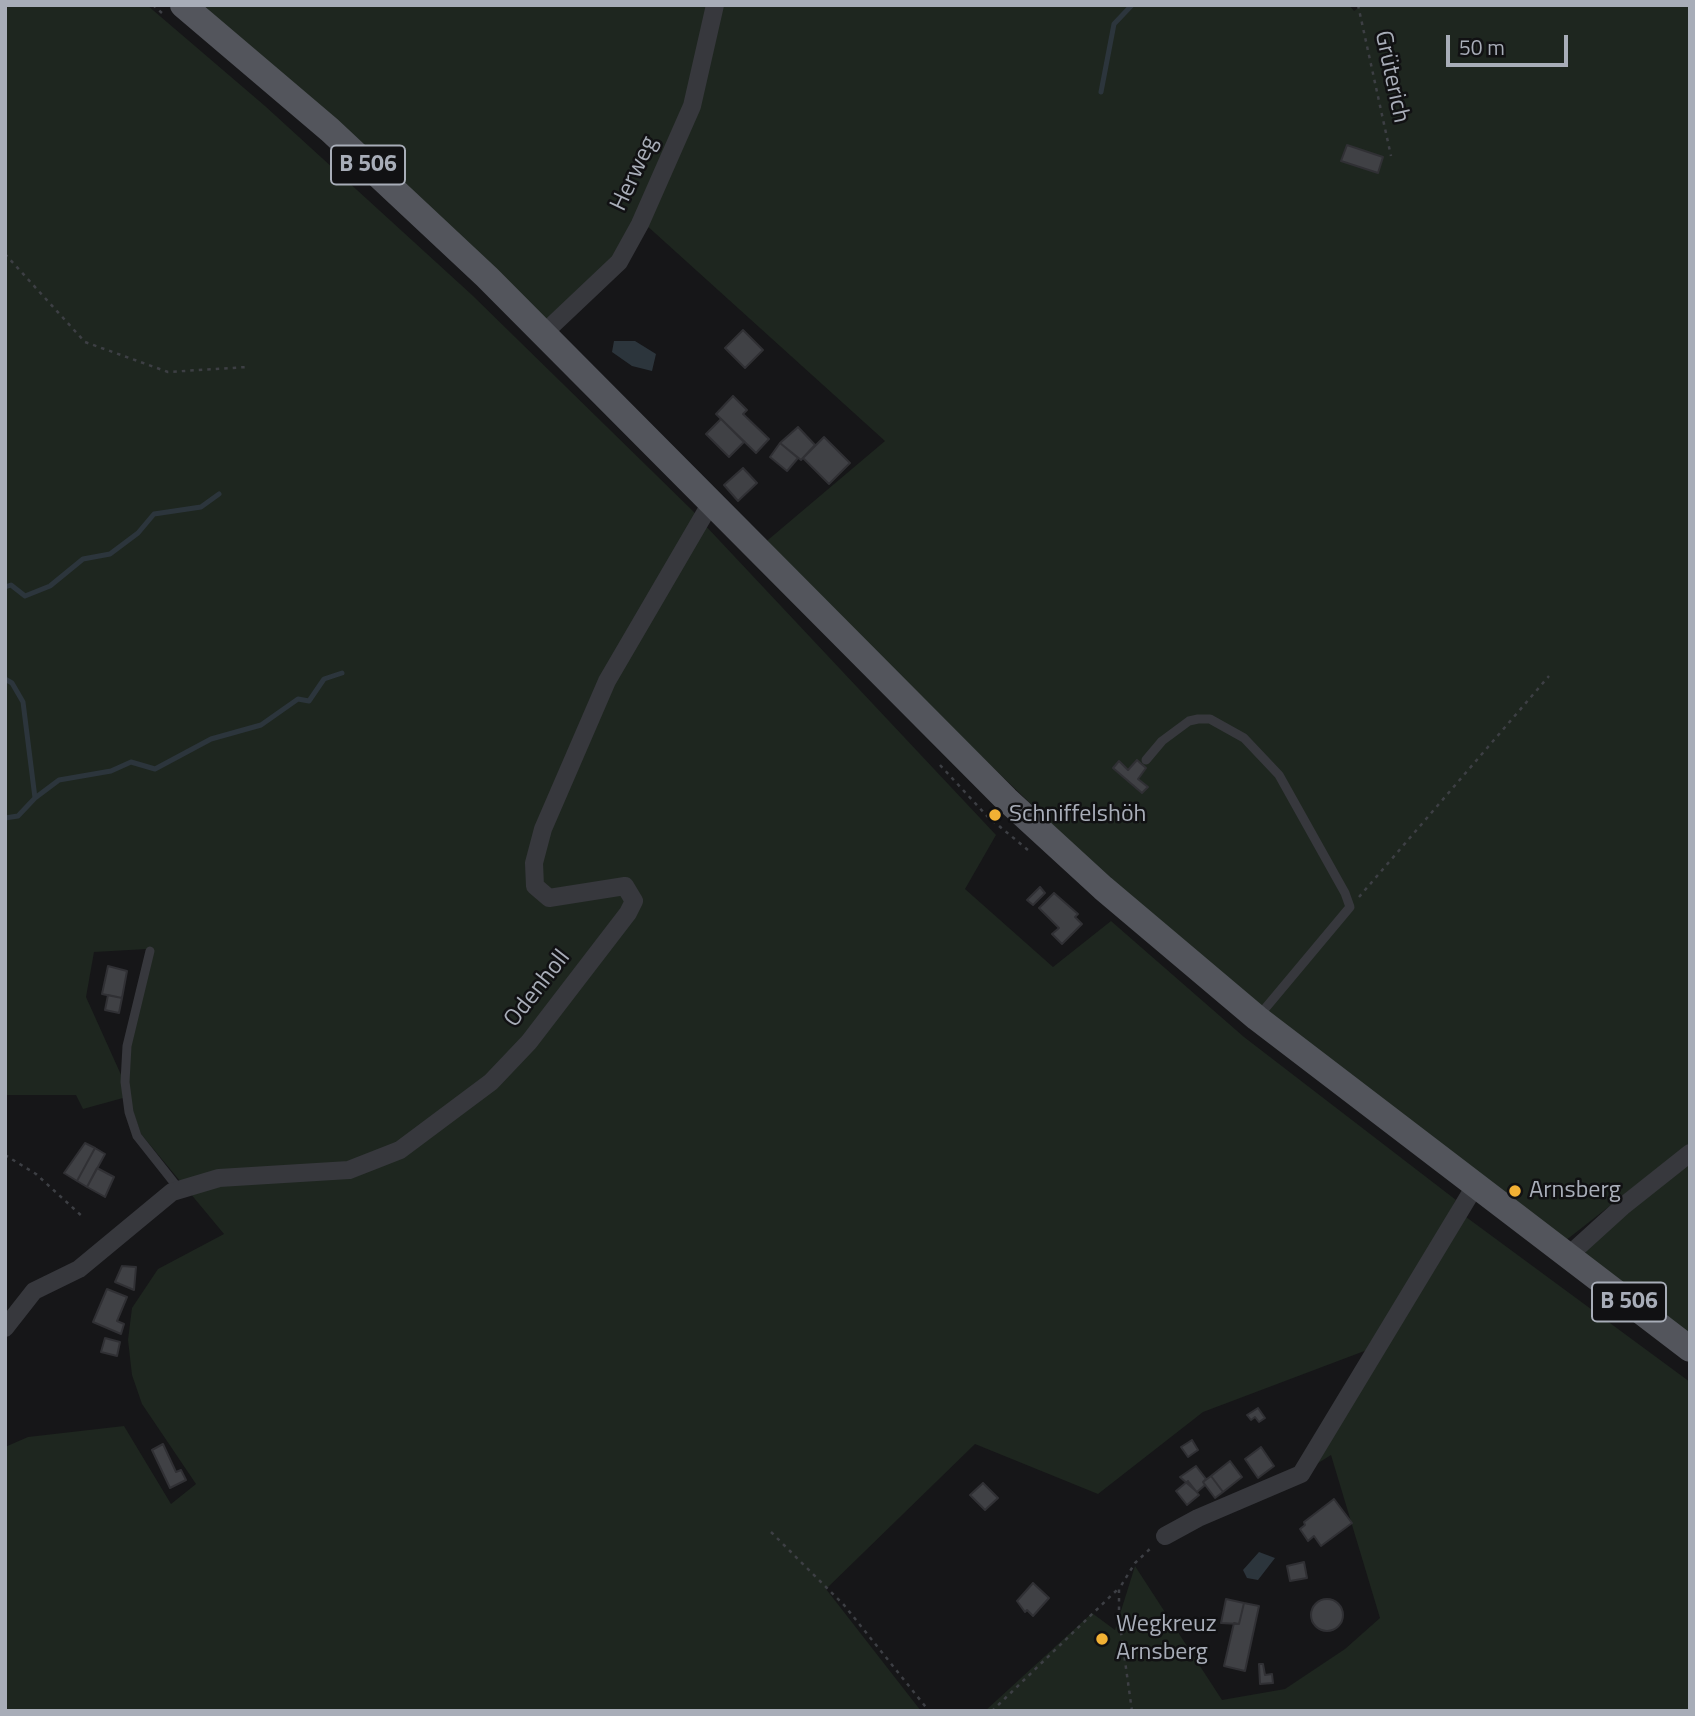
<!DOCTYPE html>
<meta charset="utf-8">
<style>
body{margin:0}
#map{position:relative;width:1695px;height:1716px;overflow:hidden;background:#161618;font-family:"Titillium Web",sans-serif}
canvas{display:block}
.frame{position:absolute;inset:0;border:7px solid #a8adb8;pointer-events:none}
.scale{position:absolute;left:1446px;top:35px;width:122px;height:32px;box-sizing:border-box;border:4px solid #a8adb8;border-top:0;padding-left:9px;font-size:21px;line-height:24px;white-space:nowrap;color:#a8adb8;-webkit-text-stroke:5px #111113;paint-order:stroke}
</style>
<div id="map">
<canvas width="1695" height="1716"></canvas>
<div class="frame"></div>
<div class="scale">50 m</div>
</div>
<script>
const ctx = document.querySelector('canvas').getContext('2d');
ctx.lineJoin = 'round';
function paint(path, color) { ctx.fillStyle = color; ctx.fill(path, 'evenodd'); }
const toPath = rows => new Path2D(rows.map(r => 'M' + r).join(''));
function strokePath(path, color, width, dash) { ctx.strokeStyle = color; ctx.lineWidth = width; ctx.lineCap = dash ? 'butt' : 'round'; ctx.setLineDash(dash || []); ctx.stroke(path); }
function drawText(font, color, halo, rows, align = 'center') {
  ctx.font = font + ' "Titillium Web",sans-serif'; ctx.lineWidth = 5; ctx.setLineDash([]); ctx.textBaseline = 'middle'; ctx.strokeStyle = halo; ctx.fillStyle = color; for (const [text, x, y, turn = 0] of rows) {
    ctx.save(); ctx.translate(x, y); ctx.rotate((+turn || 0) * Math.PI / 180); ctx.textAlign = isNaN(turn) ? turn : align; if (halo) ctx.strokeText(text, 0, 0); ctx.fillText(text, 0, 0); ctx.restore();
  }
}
const green = toPath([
 [5,5,147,5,265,106,472,295,698,516,609,682,703,523,996,835,965,889,1053,967,1111,921,1244,1037,1456,1200,1375,1347,1203,1412,1098,1494,975,1444,826,1589,921,1711,5,1711,5,1447,28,1437,124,1426,171,1504,196,1484,142,1404,132,1375,128,1340,132,1308,158,1269,224,1234,141,1134,132,1109,128,1081,130,1046,147,949,94,952,86,997,122,1077,123,1098,83,1109,76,1095,5,1095],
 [196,5,710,5,679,128,637,219,611,259,551,325],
 [723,5,1349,5,1354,11,1362,5,1690,5,1690,1143,1565,1241,1255,1010,1115,885,762,545,885,441,645,224],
 [1690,1158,1690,1338,1585,1255,1588,1244],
 [1462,1214,1690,1382,1690,1711,985,1711,1092,1613,1115,1630,1135,1566,1222,1700,1285,1689,1345,1649,1380,1618,1331,1455,1315,1465]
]);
const water = toPath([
 [614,341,635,341,656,354,652,371,632,366,612,352],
 [1259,1552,1275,1558,1258,1580,1247,1578,1243,1570]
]);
const stream = toPath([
 [1101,92,1114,24,1132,5],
 [5,587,11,585,25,596,50,586,83,559,110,554,138,533,154,514,201,507,219,494],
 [5,679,12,683,23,702,35,798,18,816,5,818],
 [35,798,59,780,111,771,131,762,155,769,211,739,261,725,298,699,309,701,324,679,342,673]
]);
const building = toPath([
 [1347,145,1383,157,1378,173,1341,161,1347,145],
 [743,330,763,350,745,368,725,348,743,330],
 [733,396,747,410,743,414,769,439,756,453,716,414,733,396],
 [721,419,744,442,729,457,706,434,721,419],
 [798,427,815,445,801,460,780,443,798,427],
 [824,437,850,463,829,484,803,458,824,437],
 [780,443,798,458,787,471,770,457,780,443],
 [743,468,757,483,738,501,724,485,743,468],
 [1137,760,1146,768,1138,779,1148,787,1142,793,1113,768,1119,761,1128,770,1137,760],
 [1040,887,1045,893,1033,905,1027,900,1040,887],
 [1054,893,1078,914,1075,917,1082,924,1062,944,1052,934,1059,928,1039,908,1054,893],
 [108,966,127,971,122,998,102,994,108,966],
 [108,995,122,998,119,1013,105,1010,108,995],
 [85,1143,95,1148,77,1181,64,1173,85,1143],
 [95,1148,105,1154,87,1187,77,1181,95,1148],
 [97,1168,114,1177,105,1197,87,1187,97,1168],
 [122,1266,136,1267,134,1290,115,1282,122,1266],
 [107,1289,127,1297,117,1321,124,1324,121,1334,93,1322,107,1289],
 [105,1338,120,1342,117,1356,101,1352,105,1338],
 [1258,1408,1265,1418,1259,1422,1255,1417,1251,1420,1247,1415,1258,1408],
 [1192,1440,1198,1450,1188,1457,1181,1447,1192,1440],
 [163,1444,176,1472,181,1470,186,1480,170,1488,152,1450,163,1444],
 [1261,1447,1274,1466,1258,1478,1245,1459,1261,1447],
 [1230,1461,1242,1477,1223,1492,1211,1476,1230,1461],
 [1196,1466,1206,1479,1203,1482,1205,1485,1197,1492,1180,1477,1196,1466],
 [1211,1476,1223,1492,1215,1498,1203,1482,1211,1476],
 [1188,1481,1199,1495,1187,1505,1176,1491,1188,1481],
 [983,1483,998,1498,985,1510,970,1495,983,1483],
 [1334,1499,1352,1523,1321,1546,1314,1536,1308,1541,1300,1529,1305,1525,1304,1522,1334,1499],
 [1304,1562,1307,1578,1290,1581,1287,1566,1304,1562],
 [1033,1583,1049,1598,1033,1616,1027,1610,1025,1612,1017,1601,1033,1583],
 [1226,1599,1244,1603,1239,1624,1221,1623,1226,1599],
 '1311 1615a16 16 0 1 1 32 0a16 16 0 1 1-32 0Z',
 [1244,1603,1259,1606,1245,1671,1224,1666,1234,1623,1239,1624,1244,1603],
 [1259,1664,1263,1664,1265,1675,1272,1674,1273,1683,1260,1684,1259,1664]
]);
const path = toPath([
 [153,5,163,14],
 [1358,5,1391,156],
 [5,254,85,342,168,372,247,367],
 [940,765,987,816,1028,850],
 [1359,897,1549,676],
 [5,1155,36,1174,84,1218],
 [771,1532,844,1605,929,1711],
 [992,1711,1118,1589],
 [1132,1711,1119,1618,1119,1589,1135,1563,1152,1547]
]);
const service = toPath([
 [1146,760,1162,741,1189,721,1198,719,1210,719,1244,738,1279,775,1345,893,1350,907,1258,1017],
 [150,951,127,1046,125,1082,129,1112,137,1136,179,1189]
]);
const minor = toPath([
 [544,333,619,262,640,224,692,106,715,5],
 [1568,1256,1622,1207,1690,1153],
 [5,1328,34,1291,79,1269,172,1192,219,1178,349,1170,400,1150,491,1082,529,1042,628,913,634,901,625,886,549,898,535,886,534,863,543,829,607,681,712,501],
 [1165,1536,1198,1518,1301,1474,1475,1186]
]);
const primary = toPath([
 [183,5,330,130,487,277,1006,799,1103,888,1257,1018,1690,1349]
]);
const markers = [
 [995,815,7,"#f2b134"],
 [1515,1191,7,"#f2b134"],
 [1102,1639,7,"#f2b134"]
];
const shields = [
 [368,165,74],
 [1629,1302,74]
];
const shieldNames = [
 ["B 506",368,165],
 ["B 506",1629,1302]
];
const streetNames = [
 ["Grüterich",1391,77,78],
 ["Herweg",635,174,-65],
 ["Odenholl",538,989,-52]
];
const poiNames = [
 ["Schniffelshöh",1009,815],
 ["Arnsberg",1529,1191],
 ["Wegkreuz",1116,1625],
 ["Arnsberg",1116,1653]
];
paint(green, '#1e261f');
paint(water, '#2c353c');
strokePath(stream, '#2c353c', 5);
paint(building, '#404145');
strokePath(building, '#303034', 2);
strokePath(path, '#3d3f44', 2.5, [3.5, 5]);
strokePath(service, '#37383d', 9);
strokePath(minor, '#37383d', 18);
strokePath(primary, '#53555c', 26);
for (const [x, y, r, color] of markers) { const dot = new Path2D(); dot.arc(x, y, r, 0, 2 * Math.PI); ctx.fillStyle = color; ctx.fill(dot); strokePath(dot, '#111113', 2.5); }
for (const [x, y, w] of shields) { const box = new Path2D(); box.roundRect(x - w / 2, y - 19.5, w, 39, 5); ctx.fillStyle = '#111113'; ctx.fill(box); strokePath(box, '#a8adb8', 2); }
drawText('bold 23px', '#a8adb8', null, shieldNames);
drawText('24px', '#a8adb8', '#111113', streetNames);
drawText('24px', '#a8adb8', '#111113', poiNames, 'left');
</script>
